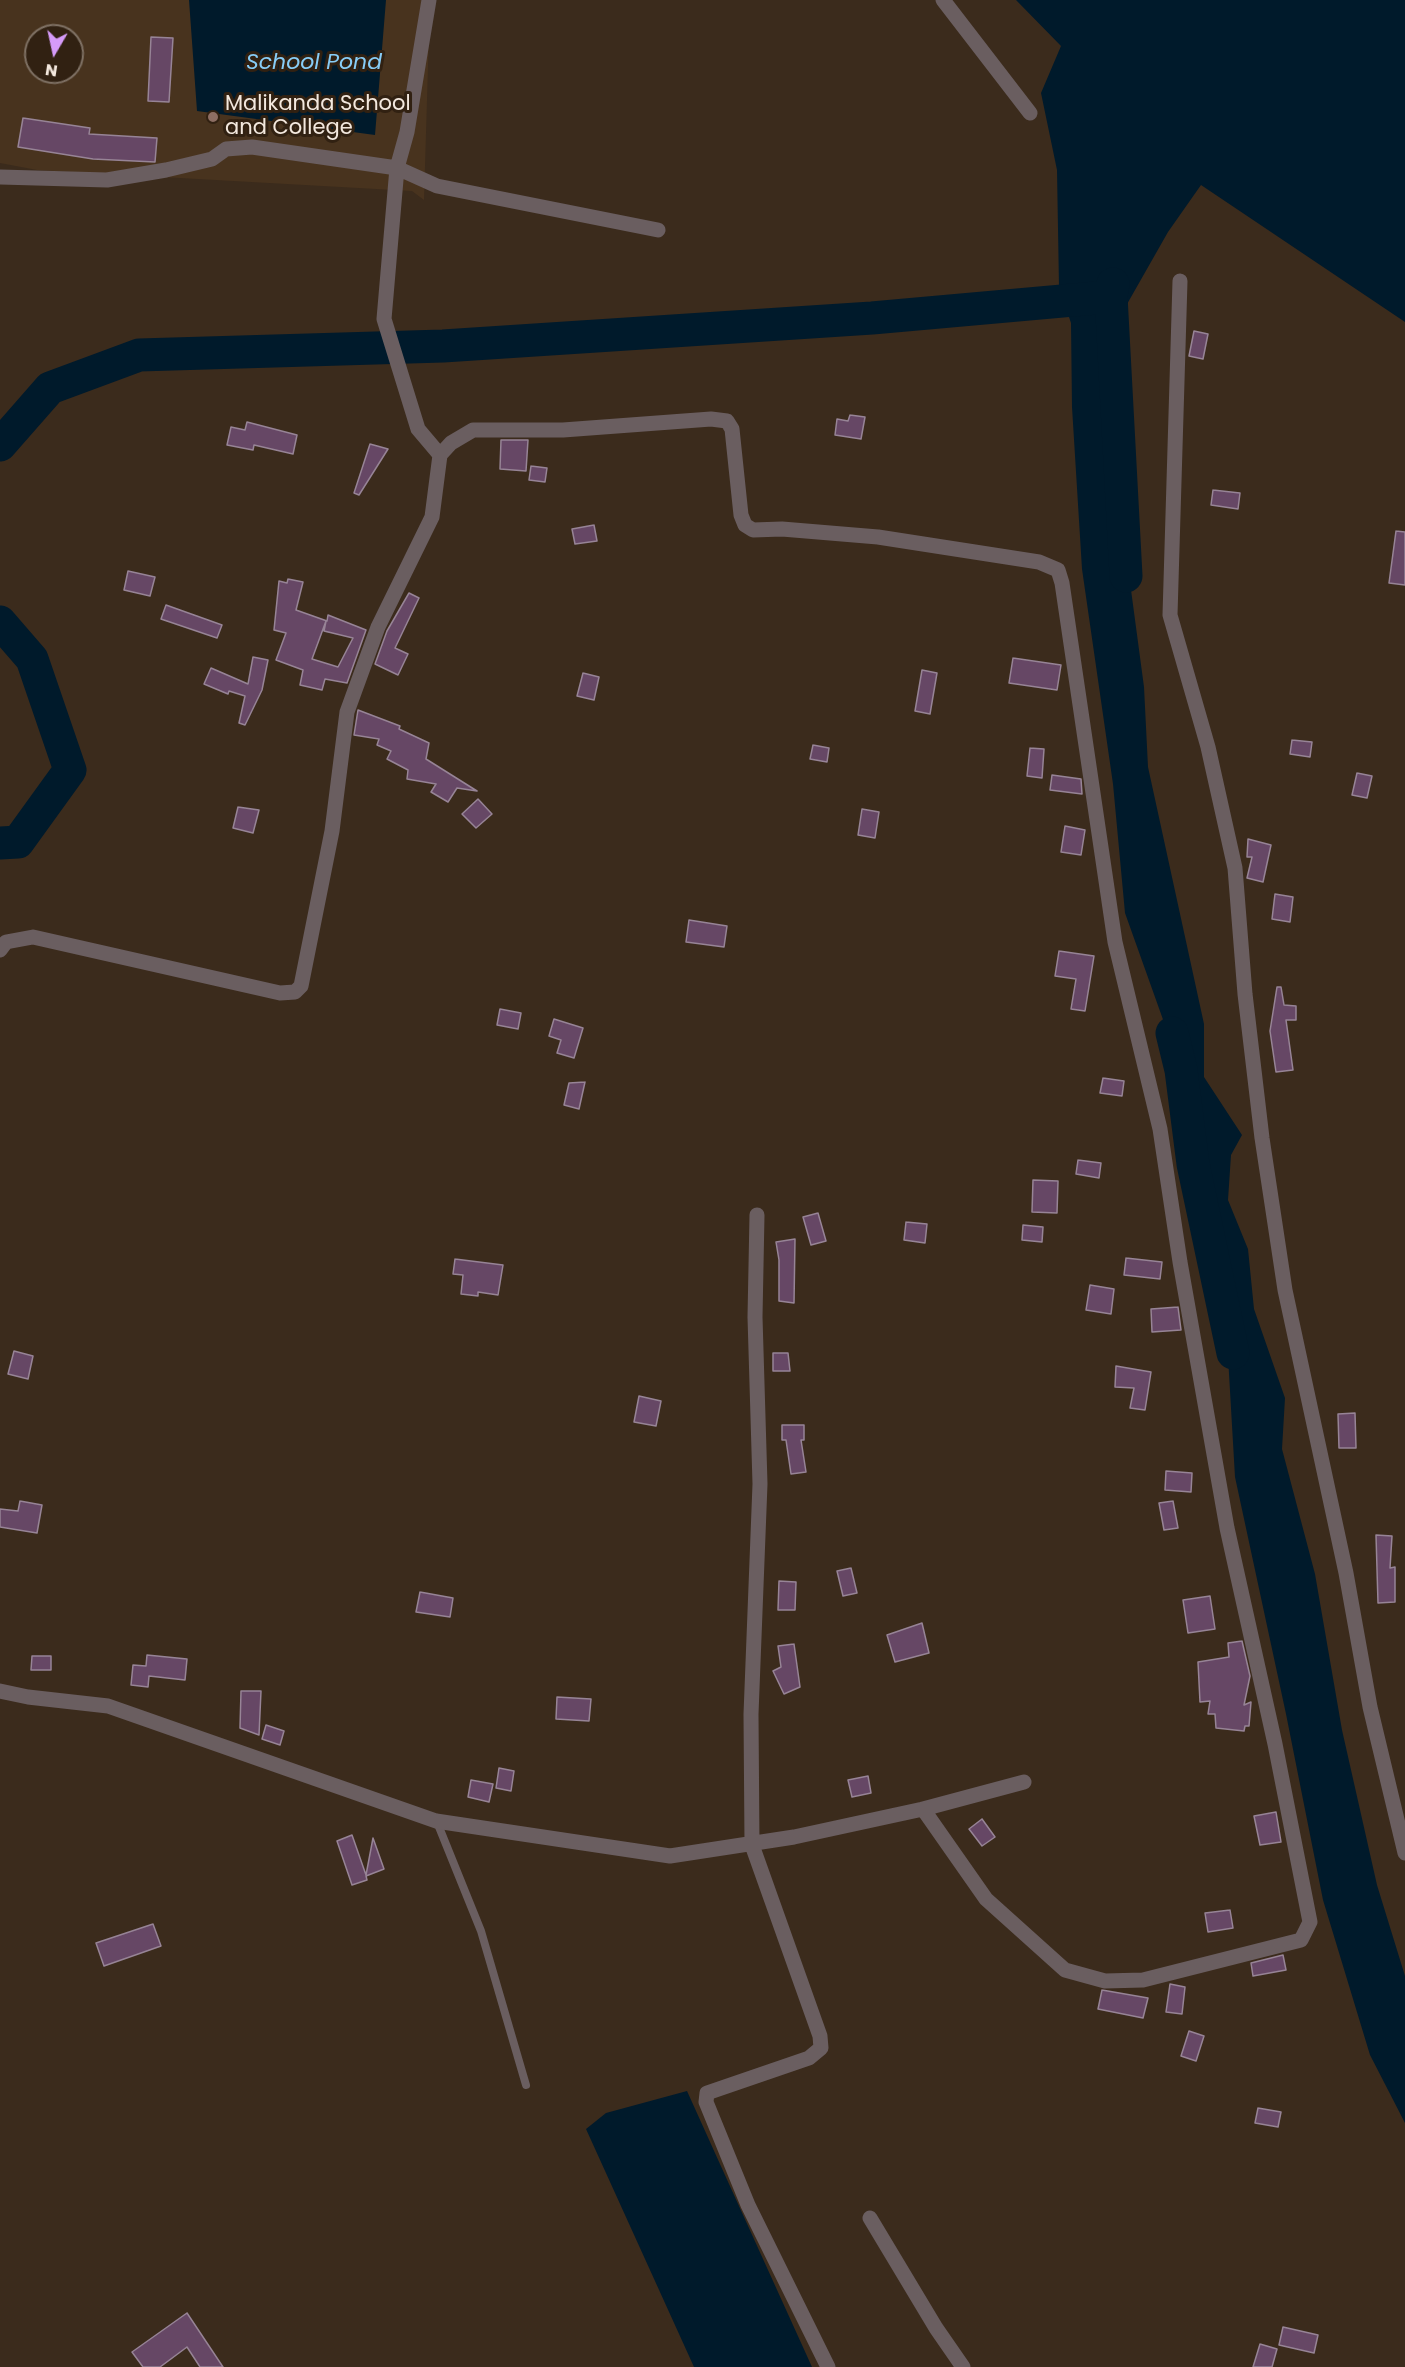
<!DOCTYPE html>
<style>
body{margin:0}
#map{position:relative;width:1405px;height:2367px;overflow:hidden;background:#3b2b1c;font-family:Poppins,sans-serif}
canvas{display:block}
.north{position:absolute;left:24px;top:24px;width:60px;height:60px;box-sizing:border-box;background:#312112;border:2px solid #7f7164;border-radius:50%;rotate:189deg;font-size:16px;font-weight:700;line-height:24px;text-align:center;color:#f3e8de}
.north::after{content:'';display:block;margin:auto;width:21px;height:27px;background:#d69bf9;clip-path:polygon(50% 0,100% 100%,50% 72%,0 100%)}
</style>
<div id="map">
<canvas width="1405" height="2367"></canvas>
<div class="north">N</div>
</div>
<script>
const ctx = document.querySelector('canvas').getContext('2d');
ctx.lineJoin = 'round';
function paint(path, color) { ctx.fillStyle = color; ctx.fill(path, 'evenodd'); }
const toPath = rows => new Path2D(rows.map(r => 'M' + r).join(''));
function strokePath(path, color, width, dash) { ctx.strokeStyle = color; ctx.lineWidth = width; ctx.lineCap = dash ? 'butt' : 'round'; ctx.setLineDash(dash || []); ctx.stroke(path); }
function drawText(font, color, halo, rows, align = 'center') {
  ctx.font = font + ' Poppins,sans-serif'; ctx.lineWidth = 6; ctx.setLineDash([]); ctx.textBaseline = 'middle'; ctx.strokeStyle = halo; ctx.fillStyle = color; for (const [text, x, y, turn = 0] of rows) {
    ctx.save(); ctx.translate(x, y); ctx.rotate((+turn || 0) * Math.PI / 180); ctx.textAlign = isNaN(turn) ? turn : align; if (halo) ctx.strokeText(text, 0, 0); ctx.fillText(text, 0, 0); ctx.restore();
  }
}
const built = toPath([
 [0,0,430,0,424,200,412,191,37,170,0,163],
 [36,36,72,36,72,72,36,72]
]);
const water = toPath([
 [189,0,386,0,375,135,197,111],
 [1016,0,1405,0,1405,322,1201,185,1168,232,1114,327,1111,382,1120,446,1123,530,1144,687,1148,767,1204,1024,1204,1077,1242,1135,1231,1155,1228,1200,1248,1249,1254,1309,1285,1398,1282,1449,1315,1574,1342,1730,1377,1885,1405,1976,1405,2123,1370,2055,1323,1900,1286,1714,1235,1477,1226,1322,1193,1164,1181,1070,1125,913,1113,784,1082,569,1072,407,1071,323,1059,287,1057,170,1041,93,1061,46],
 [687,2091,729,2184,812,2367,694,2367,586,2129,606,2113]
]);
const river = toPath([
 [1113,284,1111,296,1126,576],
 [0,445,50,388,139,355,443,346,872,318,1107,297],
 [0,622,32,659,70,770,18,842,0,843],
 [1172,1033,1181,1070,1193,1164,1233,1353]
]);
const building = toPath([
 [151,37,173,38,169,102,148,101,151,37],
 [23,118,90,128,89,134,157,138,155,162,93,159,18,147,23,118],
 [1194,331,1208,334,1203,359,1189,356,1194,331],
 [850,415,865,417,861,439,835,435,837,419,848,421,850,415],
 [247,422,297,435,293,454,254,445,253,450,227,445,231,427,245,430,247,422],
 [501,440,528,440,526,471,500,469,501,440],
 [370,444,388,449,359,495,354,493,370,444],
 [531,466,547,468,545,482,529,480,531,466],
 [1213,490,1240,493,1238,509,1211,505,1213,490],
 [594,525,597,541,575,544,572,529,594,525],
 [1396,531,1405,532,1405,585,1389,583,1396,531],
 [128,571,155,577,150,596,124,590,128,571],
 [288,579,303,582,296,610,327,621,328,615,366,630,347,683,325,679,322,690,300,685,303,670,276,660,286,633,274,630,279,581,287,583,288,579],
 [326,621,324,631,353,638,338,667,312,659,326,621],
 [409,593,419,598,395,648,408,654,398,675,375,664,387,631,409,593],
 [166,605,222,625,217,638,161,619,166,605],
 [253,657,268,660,262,690,245,725,239,723,245,696,229,691,228,694,204,684,211,668,248,684,253,657],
 [1013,658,1061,665,1057,690,1009,683,1013,658],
 [922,670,937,673,930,714,915,711,922,670],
 [583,673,599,677,594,700,577,696,583,673],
 [358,710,400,726,399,729,429,743,426,759,477,791,457,788,448,802,431,792,436,784,407,779,408,770,387,759,391,751,377,745,379,739,354,735,358,710],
 [1292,740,1312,742,1310,757,1290,754,1292,740],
 [813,745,829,748,827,762,810,759,813,745],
 [1030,748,1044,749,1042,778,1027,776,1030,748],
 [1357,773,1372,776,1367,798,1352,795,1357,773],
 [1052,775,1081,779,1082,794,1050,790,1052,775],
 [478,799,492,814,476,828,462,814,478,799],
 [238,807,259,810,253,833,233,828,238,807],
 [862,809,879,812,875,838,858,835,862,809],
 [1065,826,1085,830,1081,855,1061,852,1065,826],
 [1248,839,1271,845,1263,882,1247,878,1252,857,1247,857,1248,839],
 [1275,894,1293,897,1290,922,1272,919,1275,894],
 [689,920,727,926,724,947,686,942,689,920],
 [1059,951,1094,956,1085,1011,1071,1009,1076,979,1055,976,1059,951],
 [1277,987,1281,987,1284,1005,1296,1006,1296,1020,1286,1020,1293,1070,1276,1072,1270,1031,1277,987],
 [500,1009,521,1013,518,1029,497,1025,500,1009],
 [554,1019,583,1028,574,1058,557,1053,561,1040,549,1036,554,1019],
 [1103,1078,1124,1081,1122,1096,1100,1093,1103,1078],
 [585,1082,579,1109,564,1105,569,1083,585,1082],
 [1078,1160,1101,1163,1099,1178,1076,1174,1078,1160],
 [1033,1180,1058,1181,1057,1213,1032,1212,1033,1180],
 [818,1213,826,1241,811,1245,803,1217,818,1213],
 [906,1222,927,1224,925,1243,904,1240,906,1222],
 [1023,1225,1043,1227,1042,1242,1022,1240,1023,1225],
 [795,1239,794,1303,779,1301,779,1260,776,1242,795,1239],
 [1126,1258,1162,1262,1160,1279,1124,1275,1126,1258],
 [455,1259,503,1265,498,1295,478,1292,478,1296,461,1294,463,1275,453,1274,455,1259],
 [1090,1285,1114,1289,1111,1314,1086,1310,1090,1285],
 [1178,1307,1181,1330,1152,1332,1151,1309,1178,1307],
 [14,1351,33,1356,28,1379,8,1374,14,1351],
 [773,1353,788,1353,790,1371,773,1371,773,1353],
 [1116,1366,1151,1372,1145,1410,1130,1408,1134,1388,1115,1387,1116,1366],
 [639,1396,661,1401,656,1426,634,1422,639,1396],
 [1355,1413,1356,1448,1339,1448,1338,1414,1355,1413],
 [782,1425,804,1425,804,1440,801,1440,806,1472,791,1474,786,1440,782,1440,782,1425],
 [1166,1471,1192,1473,1191,1492,1165,1490,1166,1471],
 [20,1501,42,1505,37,1533,0,1527,0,1509,18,1511,20,1501],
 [1173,1501,1178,1528,1164,1530,1159,1503,1173,1501],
 [1376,1535,1392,1536,1390,1568,1395,1567,1395,1602,1378,1603,1376,1535],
 [851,1568,857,1593,843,1596,837,1571,851,1568],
 [779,1581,796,1582,795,1610,778,1610,779,1581],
 [420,1592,453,1598,450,1617,416,1612,420,1592],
 [1210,1596,1215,1629,1188,1633,1183,1600,1210,1596],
 [922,1623,929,1653,895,1662,887,1635,922,1623],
 [1242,1641,1250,1676,1244,1705,1251,1702,1249,1726,1245,1726,1244,1731,1216,1728,1215,1714,1208,1714,1210,1701,1200,1702,1198,1662,1229,1657,1228,1643,1242,1641],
 [794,1644,800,1687,784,1694,773,1671,781,1667,778,1646,794,1644],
 [147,1655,187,1659,185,1680,149,1676,148,1687,131,1685,133,1665,146,1666,147,1655],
 [32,1656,51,1656,51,1670,31,1670,32,1656],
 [241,1691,261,1691,259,1735,240,1728,241,1691],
 [557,1697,591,1699,589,1721,556,1719,557,1697],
 [266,1725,284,1731,280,1745,262,1739,266,1725],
 [499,1768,514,1771,511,1791,496,1788,499,1768],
 [868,1776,871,1793,852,1797,848,1780,868,1776],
 [471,1780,493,1784,489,1802,468,1797,471,1780],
 [1276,1812,1281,1842,1260,1845,1254,1816,1276,1812],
 [982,1819,995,1837,982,1846,969,1829,982,1819],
 [352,1835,366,1875,373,1838,384,1869,366,1876,367,1880,352,1885,337,1841,352,1835],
 [1230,1910,1233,1928,1208,1932,1205,1913,1230,1910],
 [153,1924,161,1946,104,1966,96,1943,153,1924],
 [1283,1955,1286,1970,1253,1976,1251,1963,1283,1955],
 [1170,1984,1185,1987,1182,2014,1166,2012,1170,1984],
 [1102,1990,1148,1998,1143,2018,1098,2009,1102,1990],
 [1189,2031,1204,2036,1196,2061,1181,2056,1189,2031],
 [1258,2108,1281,2112,1278,2127,1255,2123,1258,2108],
 [187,2313,223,2367,200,2367,187,2347,160,2367,143,2367,132,2352,187,2313],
 [1283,2327,1318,2335,1314,2353,1279,2345,1283,2327],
 [1260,2344,1277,2349,1272,2367,1253,2367,1260,2344]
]);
const service = toPath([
 [437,1822,481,1931,526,2085]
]);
const minor = toPath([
 [429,0,407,132,397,168,437,186,658,230],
 [943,0,1030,113],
 [0,177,107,180,166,170,212,159,226,149,252,147,397,168,384,319,418,429,440,455],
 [1180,281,1170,615,1208,747,1235,868,1245,994,1262,1138,1285,1290,1346,1573,1370,1707,1405,1853],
 [0,950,6,942,33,937,280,993,295,992,301,986,332,831,347,712,378,627,432,517,440,455,451,443,473,430,563,430,711,419,727,421,732,429,741,515,745,525,753,530,782,529,878,537,1039,562,1058,570,1062,583,1115,942,1160,1129,1180,1262,1227,1528,1275,1744,1310,1922,1301,1940,1143,1980,1105,1981,1065,1970,986,1899,923,1809],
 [757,1215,755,1317,760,1484,751,1714,752,1845,820,2036,821,2048,809,2058,707,2093,706,2102,748,2205,828,2367],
 [0,1691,28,1697,108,1706,436,1821,670,1856,794,1837,923,1809,1024,1782],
 [870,2218,936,2328,963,2367]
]);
const markers = [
 [213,117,6,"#8d6e63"]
];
const poiNames = [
 ["Malikanda School",225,105],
 ["and College",225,129]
];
const waterNames = [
 ["School Pond",314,63]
];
paint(built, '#48331e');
paint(water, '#001a2b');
strokePath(river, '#001a2b', 33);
paint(building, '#664765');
strokePath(building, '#978496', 1.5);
strokePath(service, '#6a5e60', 8);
strokePath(minor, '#6a5e60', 15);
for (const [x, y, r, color] of markers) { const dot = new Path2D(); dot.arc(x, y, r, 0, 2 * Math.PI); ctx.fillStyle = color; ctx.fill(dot); strokePath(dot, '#312112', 2); }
drawText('21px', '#f3e8de', '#312112', poiNames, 'left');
drawText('italic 22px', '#87cdf7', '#312112', waterNames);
</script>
